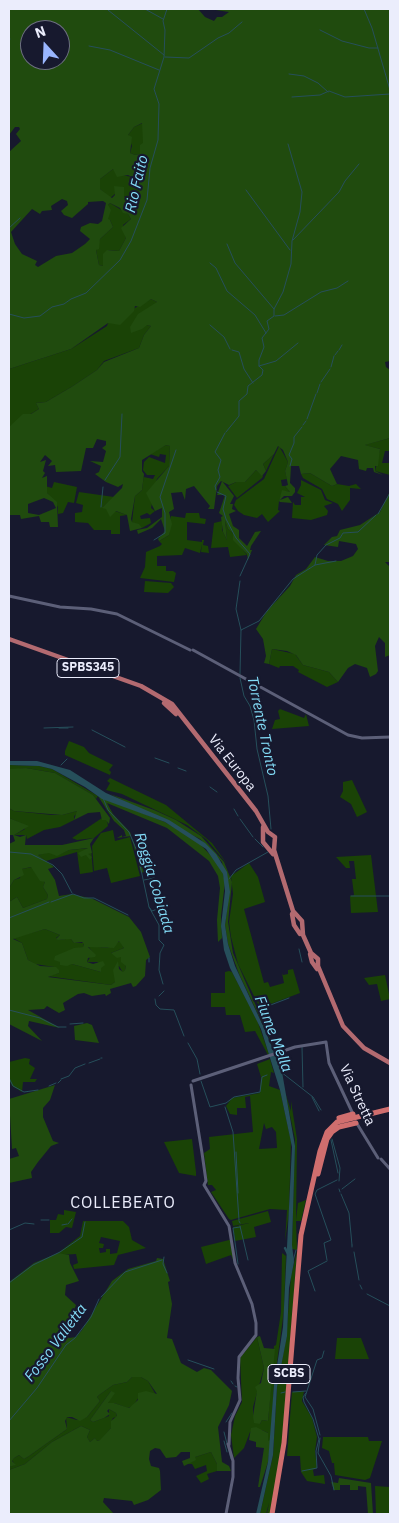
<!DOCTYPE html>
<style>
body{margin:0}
#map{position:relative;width:399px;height:1523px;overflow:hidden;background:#17192e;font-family:"IBM Plex Sans",sans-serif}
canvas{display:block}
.frame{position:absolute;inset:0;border:10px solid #ebedfc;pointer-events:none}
.north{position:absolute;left:20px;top:20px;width:50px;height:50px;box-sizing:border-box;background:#17192e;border:1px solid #6c6e80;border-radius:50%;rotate:340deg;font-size:14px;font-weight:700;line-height:20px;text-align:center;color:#ebedfc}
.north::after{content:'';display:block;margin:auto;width:18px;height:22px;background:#99b5fd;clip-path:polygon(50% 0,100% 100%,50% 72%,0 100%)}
</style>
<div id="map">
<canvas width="399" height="1523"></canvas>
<div class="frame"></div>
<div class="north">N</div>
</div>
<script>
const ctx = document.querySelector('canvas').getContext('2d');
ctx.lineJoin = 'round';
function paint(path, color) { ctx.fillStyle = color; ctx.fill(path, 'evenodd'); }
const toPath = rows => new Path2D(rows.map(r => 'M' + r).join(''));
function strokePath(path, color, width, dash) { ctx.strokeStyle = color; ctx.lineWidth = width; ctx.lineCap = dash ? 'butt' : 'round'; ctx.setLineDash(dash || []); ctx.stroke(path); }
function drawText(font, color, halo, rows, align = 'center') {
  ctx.font = font + ' "IBM Plex Sans",sans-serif'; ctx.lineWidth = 4.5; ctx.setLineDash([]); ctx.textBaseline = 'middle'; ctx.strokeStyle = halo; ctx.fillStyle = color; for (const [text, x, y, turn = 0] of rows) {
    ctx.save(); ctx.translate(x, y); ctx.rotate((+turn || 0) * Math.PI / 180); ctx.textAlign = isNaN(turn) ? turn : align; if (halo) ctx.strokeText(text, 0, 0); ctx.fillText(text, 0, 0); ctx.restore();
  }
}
const green = toPath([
 [143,123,144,143,140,154,135,155,130,153,132,146,128,135,134,127],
 [113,169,122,175,132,177,136,188,140,190,140,200,136,204,132,205,122,194,115,194,110,198,100,189,100,179],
 [110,203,128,214,131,219,123,225,126,238,119,251,108,250,103,266,99,265,96,250,100,239,113,227,110,220,107,220,108,205],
 [151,299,157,302,147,325,151,326,144,335,139,348,104,361,97,370,73,386,46,402,36,403,39,409,9,427,9,369,71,349,107,326,108,323],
 [390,438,390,451,385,451,382,463,390,463,390,479,390,475,375,471,380,449,364,445],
 [166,445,170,446,169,466,157,479,151,508,155,511,150,515,147,513,140,516,141,519,150,518,151,523,142,528,132,522,135,496,142,490,144,474,144,477,153,479,155,475,147,475,143,470,144,462,149,457,165,463,166,455,160,454,159,457,150,454],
 [279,446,288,462,285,471,287,479,281,480,282,486,285,486,290,492,283,491,279,501,278,510,280,511,268,522,262,514,257,518,244,515,238,511,234,505,236,500,264,479],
 [274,454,266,471,262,478,237,498,228,486,236,482,245,482,256,470,263,476,266,471,263,464],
 [310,473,332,486,337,484,349,486,356,484,361,489,350,488,350,500,342,511,338,504,327,499,322,489,303,478,301,474],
 [301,480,321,490,325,500,333,503,324,506,328,511,327,515,311,520,292,518,293,502,295,505,301,505,301,497,305,497,297,493,301,485],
 [54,482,77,487,74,503,68,502,63,513,58,514,58,507,47,493,45,486,52,488],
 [79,492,114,497,103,507,127,515,120,516,120,534,111,534,111,530,94,530,88,523,75,522,75,513,82,512,83,505,76,503],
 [186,513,199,513,200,518,206,519,205,524,187,522,187,540,202,542,202,540,208,540,204,540,203,545,208,546,209,553,201,552,202,544,200,553,185,548,182,555,157,556,157,566,166,566,166,571,173,571,176,573,174,582,140,578,145,567,146,552,160,546,162,544,159,541,169,535,171,516,185,518],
 [225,520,228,529,233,533,233,537,247,555,230,557,228,547,211,548,214,523,222,521,222,530,227,540],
 [145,581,171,583,174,587,168,593,144,592],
 [272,649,295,654,303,665,329,672,338,682,327,687,298,672,299,670,293,666,280,666,279,668,269,664],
 [280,709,304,718,306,714,309,726,272,729,275,720,280,719,278,711],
 [69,741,84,747,89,753,113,765,109,770,111,772,110,775,65,755,65,751],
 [9,765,39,766,52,769,98,796,96,799,93,795,55,773,26,768,12,770,9,769],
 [110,778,166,805,212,843,227,864,207,840,187,825,122,794,106,790,110,783,107,781],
 [352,780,367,812,357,817,351,804,340,797,343,791,343,782],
 [9,808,14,811,52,815,62,815,77,811,78,813,74,816,74,820,60,827,44,830,27,839,26,835,14,835,25,829,25,825,9,818],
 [102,818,107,820,108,826,94,838,77,840,72,838],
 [113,830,115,841,130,837,140,876,111,883,107,868,94,871,92,846,101,833],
 [91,848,93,872,80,874,77,852,46,861,38,855,50,852,57,855,69,850],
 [371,855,378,912,351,913,350,896,354,895,352,879,356,879,354,861,349,861,350,868,346,868,336,857],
 [249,863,258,877,265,902,244,909,264,983,268,982,270,987,284,983,282,973,283,975,288,974,288,970,293,969,300,993,260,1008,238,964,231,937,229,922,233,894,231,876],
 [32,867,39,878,45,882,43,887,48,895,47,899,23,908,17,897,9,902,9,888,14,880,20,878,22,869],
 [45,929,60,935,56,938,58,940,66,939,71,939,74,943,84,943,83,947,64,953,60,965,72,964,101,972,98,962,87,962,93,953,88,946,108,948,120,941,124,948,111,953,121,957,126,966,125,970,123,973,119,966,115,967,115,982,111,985,47,976,59,973,54,967,35,964,28,960,22,943,13,938],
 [229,971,232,972,257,1020,269,1054,268,1055,255,1031,245,1032,240,1015,226,1015,225,1007,211,1007,211,993,225,993,225,972],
 [385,975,390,999,381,1001,377,984,369,985,364,978],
 [25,1058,30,1059,29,1064,35,1068,30,1079,37,1079,35,1082,23,1082,22,1092,12,1086,9,1079,9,1062],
 [270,1059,274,1073,271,1072,269,1086,280,1090,291,1141,289,1213,285,1241,287,1210,270,1209,231,1220,229,1219,211,1192,216,1190,212,1185,208,1185,204,1153,210,1149,209,1137,253,1132,250,1096,245,1097,246,1108,237,1108,237,1115,230,1114,226,1106,232,1098,260,1093,261,1077,257,1064],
 [264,1123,266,1129,272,1127,276,1132,277,1148,259,1149],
 [285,1092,291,1111,291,1101,297,1139,296,1220,298,1203,306,1200,301,1221,296,1221,297,1250,292,1249,292,1245,295,1139],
 [192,1139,196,1172,196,1176,179,1173,164,1142],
 [64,1210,76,1212,72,1228,66,1227,59,1233,50,1233,50,1220,56,1220,58,1214,64,1215],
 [268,1211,271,1222,254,1227,256,1237,235,1241,233,1227,249,1223,233,1226,232,1221],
 [83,1221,123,1221,129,1227,132,1240,146,1248,118,1255,114,1265,74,1269,73,1265,78,1263,76,1254,61,1255,58,1253,80,1236],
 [101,1237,120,1241,117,1253,110,1254,110,1249,106,1249,106,1252,100,1253,99,1248,103,1248,104,1244,99,1243],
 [229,1240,232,1241,236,1267,231,1255,206,1264,201,1247],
 [297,1251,283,1439,271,1514,267,1514,269,1503,266,1514,260,1514,273,1455,277,1387,286,1339,291,1276],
 [282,1253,286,1256,284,1310,274,1385,271,1439,268,1442,268,1433,262,1430,250,1432,244,1448,234,1458,231,1435,235,1416,242,1402,240,1358,257,1337,264,1368,253,1407,253,1416,260,1424,262,1420,268,1421,274,1346,276,1345,281,1312],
 [337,1338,361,1338,369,1359,335,1359],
 [132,1377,141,1377,148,1381,156,1395,139,1397,133,1406,128,1408,114,1403,108,1403,111,1391,90,1420,93,1422,109,1416,109,1409,116,1413,117,1417,113,1418,111,1422,111,1428,101,1440,96,1441,95,1438,90,1442,87,1437,90,1430,81,1426,52,1442,25,1464,9,1470,9,1467,15,1465,12,1460,14,1458,19,1455,24,1459,29,1456,67,1429,66,1417,77,1420,87,1417,100,1401,97,1397,99,1395,113,1385,127,1382],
 [304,1391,302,1401,312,1418,317,1437,315,1451,317,1468,313,1470,314,1476,324,1475,325,1484,307,1481,301,1472,300,1456,287,1456,292,1392],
 [323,1437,368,1437,369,1441,382,1441,370,1478,365,1480,335,1475,334,1463,332,1463,329,1451,322,1448],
 [211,1452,217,1464,217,1471,207,1474,209,1479,201,1483,196,1476,207,1471,206,1465,195,1469,192,1464,185,1464,195,1460,195,1457],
 [375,1486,390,1487,390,1514,376,1514]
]);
const forest = toPath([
 [9,9,198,9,205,17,214,21,217,17,222,17,229,12,209,9,390,9,390,361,385,362,386,367,390,370,390,438,365,445,380,449,378,466,375,466,375,471,383,475,374,472,373,468,367,468,366,471,359,469,358,460,341,456,330,469,337,484,332,486,310,473,301,474,299,466,291,466,290,483,295,488,295,492,292,496,284,496,280,500,288,497,292,503,280,502,279,501,282,490,290,492,285,486,288,485,285,471,288,462,283,450,278,446,274,454,263,464,266,471,262,476,256,470,245,482,236,482,229,485,221,481,217,486,214,509,208,509,210,506,194,486,186,489,185,500,182,492,171,493,174,509,169,512,172,524,169,535,159,541,158,539,165,531,161,519,152,528,138,534,137,530,147,528,162,517,162,508,155,511,146,493,169,466,170,446,166,445,142,460,142,471,144,474,142,490,135,496,131,519,132,522,139,524,142,528,130,531,127,515,116,511,110,517,106,509,102,508,122,488,123,484,118,487,106,482,95,474,99,472,101,466,90,461,103,462,106,451,102,448,106,445,106,441,97,439,93,448,86,448,81,471,56,472,55,465,48,466,52,461,45,455,40,462,46,460,43,471,45,473,42,478,47,476,47,493,57,502,58,527,50,527,49,522,41,522,39,516,21,519,20,515,9,515,9,427,23,414,31,414,39,409,36,403,46,402,73,386,97,370,104,362,139,348,144,335,151,326,147,325,142,329,131,333,130,327,138,314,157,302,151,299,140,307,135,306,134,311,120,325,108,323,71,349,9,369,9,152,21,141,16,134,20,129,19,127,15,127,9,135],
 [30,30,60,30,60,60,30,60],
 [142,123,143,143,140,145,140,154,135,155,130,153,132,137,128,135,134,127],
 [113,169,117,177,128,175,132,177,128,182,130,185,140,190,137,195,140,200,136,204,132,205,131,198,124,197,124,187,114,186,115,195,112,198,100,189,100,179],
 [62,199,67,201,68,205,61,211,64,215,72,218,88,204,88,202,103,201,106,203,102,221,98,224,90,223,81,227,80,231,90,239,85,244,72,253,56,256,38,267,35,265,37,261,22,254,15,244,11,232,32,209,40,214,42,211,52,210,51,206],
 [110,203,120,208,123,213,128,214,131,219,121,228,126,238,119,251,107,250,103,254,103,266,99,265,96,250,99,249,100,239,113,227,110,220,108,219,111,210,108,205],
 [44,498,53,502,56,508,39,515,28,513,28,504],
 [222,481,234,496,230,504,233,504,232,509,236,511,229,514,233,526,239,530,239,538,247,546,255,532,261,531,251,546,250,550,252,550,248,560,247,554,233,540,233,533,228,529,225,520,227,540,223,532,221,517,223,516,219,513,225,495,217,495],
 [390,491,390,562,385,562,390,567,390,655,385,657,385,643,379,637,375,646,378,671,376,674,370,677,367,668,355,664,348,668,338,682,329,672,303,665,296,655,287,651,272,649,269,664,264,663,266,656,263,639,256,629,267,611,290,586,296,575,306,569,315,557,328,561,341,561,353,556,358,549,356,544,339,541,338,547,324,545,332,537,337,536,340,530,360,525,380,512],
 [26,768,55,773,93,795,110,818,109,824,106,820,102,820,100,812,88,813,74,820,77,811,62,815,14,811,9,808,9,769],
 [110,794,154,810,176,820,201,836,224,862,232,882,228,922,233,953,276,1052,239,974,228,944,225,925,228,902,222,862,200,839],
 [98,796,165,822,198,842,215,860,222,870,225,882,221,916,222,938,218,942,217,920,220,888,218,876,209,861,167,828,107,803,113,814,130,832,144,872,141,873,131,836,117,838,122,835,122,837,126,836,124,830,114,821],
 [9,818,29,826,14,835,20,837,26,835,25,845,62,845,94,838,90,844,92,853,88,854,92,857,90,860,86,855,81,857,78,853,88,848,69,850,57,856,49,853,38,855,54,867,48,869,55,880,59,896,72,894,93,899,129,917,141,932,150,957,146,960,145,976,136,986,133,987,131,983,110,989,111,993,106,996,105,994,92,996,84,993,78,994,63,1003,65,1010,59,1013,47,1006,44,1009,28,1010,60,1028,29,1021,28,1026,42,1041,9,1024,9,902,17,897,23,908,47,899,48,895,43,887,45,882,40,881,31,867,22,869,24,875,14,880,9,888,9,844,15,841,13,835,9,835],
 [45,929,60,935,56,939,58,940,71,939,74,943,82,942,84,944,83,947,74,948,55,956,54,960,60,962,60,965,67,966,72,964,101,972,101,968,105,965,103,961,93,964,87,962,88,958,95,957,96,955,88,947,114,948,119,941,124,948,111,953,117,958,121,957,121,962,126,966,125,970,123,972,119,969,118,961,113,970,115,982,111,985,48,977,59,973,59,970,56,967,40,966,28,960,22,943,13,939],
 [87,1023,92,1025,99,1043,75,1040,74,1026],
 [55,1085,50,1100,43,1108,43,1117,53,1141,59,1143,51,1146,38,1162,31,1172,32,1178,9,1183,9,1159,19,1156,16,1148,12,1149,9,1099],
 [58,1253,69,1255,70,1263,79,1281,66,1285,65,1295,76,1305,65,1333,69,1338,76,1337,82,1330,112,1281,128,1269,156,1261,157,1258,163,1259,170,1281,168,1282,172,1304,167,1338,172,1339,181,1363,197,1372,204,1368,211,1370,232,1391,229,1405,218,1427,222,1462,229,1466,231,1471,217,1471,217,1464,211,1452,195,1457,196,1460,184,1466,182,1461,190,1458,190,1452,181,1452,176,1457,166,1458,160,1449,155,1448,150,1451,149,1459,151,1466,159,1468,160,1471,161,1490,148,1500,134,1505,132,1501,104,1498,103,1502,114,1514,9,1514,9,1470,25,1464,52,1442,81,1426,90,1430,87,1437,90,1442,95,1438,97,1441,100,1440,111,1428,111,1421,117,1416,116,1413,109,1409,107,1411,110,1414,104,1418,93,1422,90,1420,111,1391,115,1393,108,1403,114,1403,129,1408,138,1400,138,1393,146,1391,157,1394,148,1381,141,1377,132,1377,127,1382,113,1385,99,1395,97,1397,100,1401,87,1417,80,1421,72,1417,67,1417,65,1421,67,1429,29,1456,24,1459,19,1455,14,1458,12,1461,16,1465,9,1467,9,1282,34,1263],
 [260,1336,264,1348,275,1349,268,1421,262,1420,260,1424,254,1423,253,1416,257,1391,255,1387,261,1383,264,1368,257,1337],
 [256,1427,268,1433,268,1441,271,1439,268,1462,260,1487,258,1487,264,1448,256,1447,256,1442,249,1440,251,1428],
 [339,1478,371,1483,373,1514,368,1514,366,1487,358,1486,358,1490,350,1490,350,1485,340,1485,340,1490,334,1490,331,1482,338,1483]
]);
const water = toPath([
 [9,761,37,761,70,770,106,793,169,820,205,843,216,854,227,872,230,892,225,925,228,944,235,966,265,1030,282,1072,295,1146,292,1245,294,1262,289,1288,287,1336,277,1387,273,1455,260,1514,256,1514,268,1462,274,1385,283,1327,292,1147,280,1090,261,1029,230,968,224,950,221,926,225,891,223,874,206,849,165,822,102,799,85,787,52,769,39,766,9,765]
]);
const stream = toPath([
 [145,9,163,19],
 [364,9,372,28,390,90],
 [108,10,164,55],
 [320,30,342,41,369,48,378,48],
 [9,39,10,39],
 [89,46,110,50,159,70],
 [165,57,189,58,218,38,229,33,242,22],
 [289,74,304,76,318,83,328,92],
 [292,97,320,95,329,91,345,97,390,94],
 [246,190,290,250],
 [9,228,20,218],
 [293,240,339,192,345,181,359,164],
 [227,244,235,263,274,309],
 [210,263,216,268,227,291,255,315,266,333],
 [9,314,24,318,40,316,52,307,64,304,71,299,86,293,120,260,131,241,147,200,150,168,158,140,159,104,154,89,164,57,165,30,163,21,167,9],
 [275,316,284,315,321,292,337,288,348,281],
 [210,325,224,337,230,349],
 [232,350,239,352,244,369,253,383],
 [339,350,342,345],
 [335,355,338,351],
 [259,366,276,361,298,343],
 [331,367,334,356],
 [321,382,330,369],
 [317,393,320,384],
 [307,419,316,394],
 [303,425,306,421],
 [226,432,239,416,239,401,247,394,248,386,262,375,263,370,259,366,259,360,264,347,262,338,269,329,267,321,274,316,274,309,283,292,291,264,292,241,300,212,302,192,288,144],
 [290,466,292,459,289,455,294,443,294,437,302,427],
 [105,480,120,457,122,414],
 [216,490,215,486,220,477,218,470,221,460,215,452,225,433],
 [217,492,226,496,223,509,226,519,236,538,250,554,240,576],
 [101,507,103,487],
 [378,514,390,493],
 [154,540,165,533,165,513,160,497,176,450],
 [315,565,336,561],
 [240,581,236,609,241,630],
 [240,674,241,630,259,621,293,579,315,565,317,555,326,545,340,538,343,533,358,532,376,515],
 [240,678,244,696,250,706,254,720,257,749,268,796,271,829],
 [44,728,73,727],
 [59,728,68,728],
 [92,730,125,747],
 [155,758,169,763],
 [61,765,67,759],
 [178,768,186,771],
 [210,787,217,792],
 [103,798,108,810,129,832,137,851,149,907,159,925,159,940,164,945,160,953,159,970,163,984],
 [234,809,238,816],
 [240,819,253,837],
 [255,839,263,847],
 [9,852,31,854,53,865,62,874,72,893],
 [229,879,236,870,268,852],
 [144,880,154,878],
 [351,896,390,896],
 [51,902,73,894,84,898,94,898,128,915],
 [149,907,152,911,160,908],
 [9,918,49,902],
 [299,949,302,962],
 [149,962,149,958],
 [159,996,164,991],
 [155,999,156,1005,160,1009,174,1010,184,1036],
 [260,1009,289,998],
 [9,1010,40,1018,58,1027,66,1027],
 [70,1024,83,1023],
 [188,1043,197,1059,200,1074],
 [302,1047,303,1087],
 [101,1058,102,1058],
 [89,1063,100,1059],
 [281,1072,313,1097,321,1110],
 [9,1078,13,1086,24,1092,38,1090],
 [61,1079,69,1076,75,1068,85,1064],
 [201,1081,210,1107,226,1103,234,1097,260,1092,262,1077,267,1075],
 [58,1083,61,1080],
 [49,1086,56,1083],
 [312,1097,319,1111],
 [225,1107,233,1132,239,1220],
 [332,1139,340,1168,339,1181],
 [331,1140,338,1173],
 [236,1152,238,1193],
 [339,1189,340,1192],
 [342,1189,355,1179],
 [341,1194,349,1213,352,1245],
 [41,1220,49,1220],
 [239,1221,240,1223],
 [68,1224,72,1219],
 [62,1225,67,1224],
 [240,1226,248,1260],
 [9,1230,25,1223,34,1224],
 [352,1245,352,1247],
 [354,1252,359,1280],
 [164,1257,163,1264,167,1273],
 [327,1260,324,1243,331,1240,315,1194,317,1190,337,1180],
 [293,1261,296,1250],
 [238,1264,233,1228,240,1227],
 [9,1283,33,1265,60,1252,82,1237,85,1222],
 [360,1285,362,1289],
 [315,1291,308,1271,327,1261],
 [367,1294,390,1306],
 [101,1297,125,1272,162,1260],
 [188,1360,214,1369],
 [231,1381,233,1384],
 [235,1386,237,1387],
 [293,1392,306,1391],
 [281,1393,285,1392],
 [9,1421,37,1388,66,1345,75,1338,91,1317,99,1299],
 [226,1422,232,1413],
 [224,1432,231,1459],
 [320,1435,313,1409,305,1397,317,1360,322,1358,324,1351],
 [320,1438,318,1453,331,1476,334,1490],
 [224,1441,227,1452],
 [302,1471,317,1468,316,1451,319,1439,313,1419,304,1402,303,1397,306,1393]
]);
const canal = toPath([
 [285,1248,288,1254]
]);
const tertiary = toPath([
 [9,596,60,607,91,609,117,614,190,650],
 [193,650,348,735,362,738,390,737],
 [193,1081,295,1047,326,1042,329,1063,353,1114],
 [191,1085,202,1153],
 [356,1122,378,1158],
 [202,1153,206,1181,204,1185,229,1226,235,1263,252,1304,256,1323,256,1335,239,1357,238,1378],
 [381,1159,390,1169],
 [229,1445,230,1422,240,1400,238,1378],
 [226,1514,233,1477,233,1461,228,1444]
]);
const primary = toPath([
 [9,639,141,686,172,704,256,811,268,832,275,837,274,850,293,911,302,921,303,935,311,953,318,959,318,966,343,1026,364,1048,390,1063],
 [164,703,176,714],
 [263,827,263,842,273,854],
 [292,914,294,925,300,934],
 [310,954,312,962,317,969]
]);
const trunk = toPath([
 [339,1118,353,1114],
 [318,1174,327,1139,332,1132,339,1127,356,1123],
 [272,1514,284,1443,301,1235,320,1151,327,1132,337,1122,390,1109]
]);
const shields = [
 [88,668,62],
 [289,1374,42]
];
const shieldNames = [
 ["SPBS345",88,668],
 ["SCBS",289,1374]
];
const streetNames = [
 ["Via Europa",232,763,52],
 ["Via Stretta",357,1095,65]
];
const waterNames = [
 ["Rio Faito",137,184,-77],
 ["Torrente Tronto",262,726,78],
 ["Roggia Cobiada",154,883,73],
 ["Fiume Mella",273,1034,69],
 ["Fosso Valletta",56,1343,-53]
];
const quarterNames = [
 ["COLLEBEATO",123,1203]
];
paint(green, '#1a4306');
paint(forest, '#204b0e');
paint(water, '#264f5b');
strokePath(stream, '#264f5b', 1);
strokePath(canal, '#264f5b', 2.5);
strokePath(tertiary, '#5c5f78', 3);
strokePath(primary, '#b36a70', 4.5);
strokePath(trunk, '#d06e6e', 5);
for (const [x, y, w] of shields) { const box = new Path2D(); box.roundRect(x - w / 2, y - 9.5, w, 19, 4); ctx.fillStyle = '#17192e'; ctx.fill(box); strokePath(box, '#ebedfc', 1); }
drawText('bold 12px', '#ebedfc', null, shieldNames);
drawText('14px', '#ebedfc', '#17192e', streetNames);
drawText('italic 15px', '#82dbf6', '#17192e', waterNames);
ctx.letterSpacing = '1px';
drawText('16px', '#ebedfc', '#17192e', quarterNames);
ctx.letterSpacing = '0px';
</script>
